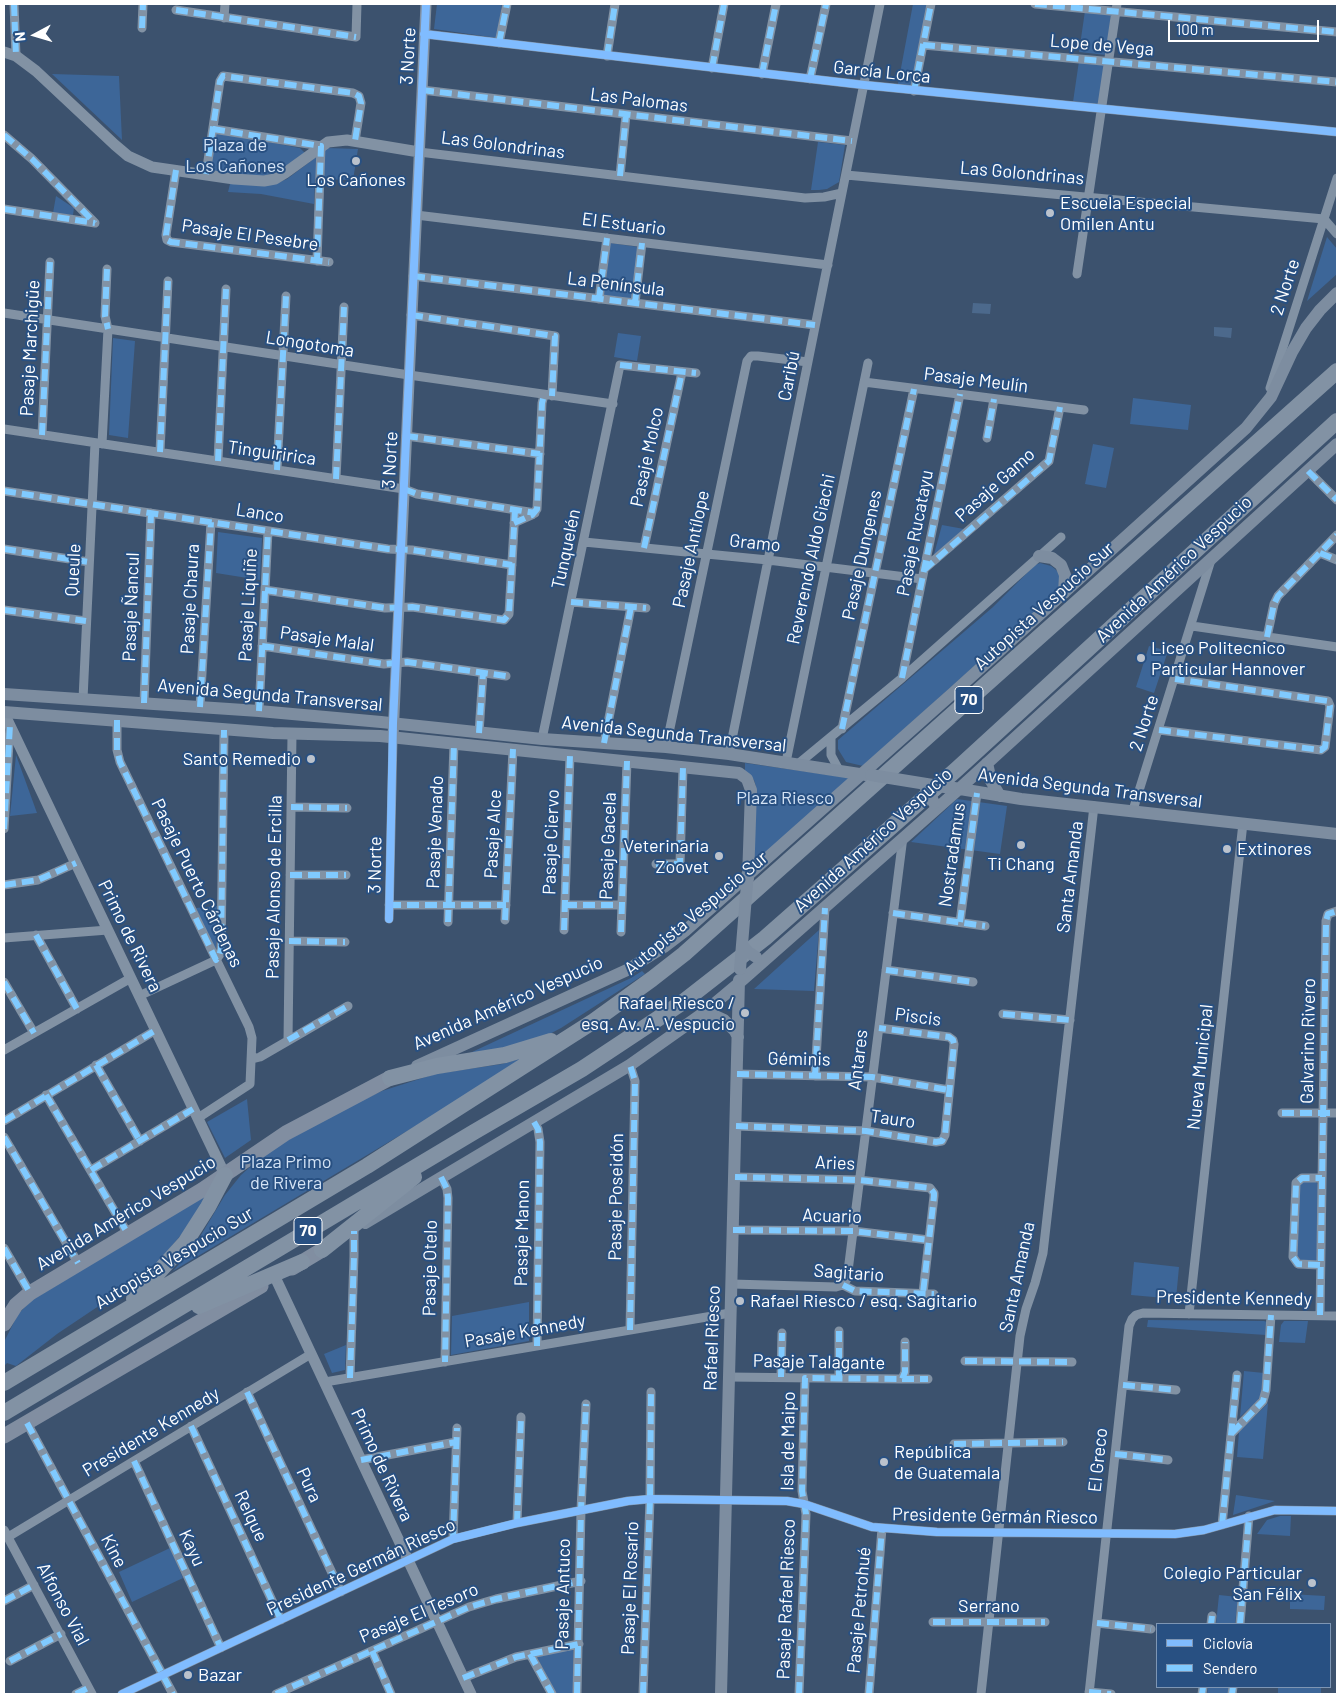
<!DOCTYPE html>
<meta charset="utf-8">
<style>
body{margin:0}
#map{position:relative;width:1341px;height:1698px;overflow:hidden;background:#3c526e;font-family:Barlow,sans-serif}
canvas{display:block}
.frame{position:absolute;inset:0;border:5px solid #fff;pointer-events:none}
.legend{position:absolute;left:1156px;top:1623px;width:175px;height:65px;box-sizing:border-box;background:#285082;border:1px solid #7e96b4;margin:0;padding:6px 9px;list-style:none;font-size:15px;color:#fff}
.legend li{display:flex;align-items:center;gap:10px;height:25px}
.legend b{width:25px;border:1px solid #7e96b4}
.north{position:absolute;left:10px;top:10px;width:50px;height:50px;-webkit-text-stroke:4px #285082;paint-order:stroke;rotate:264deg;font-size:14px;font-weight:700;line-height:20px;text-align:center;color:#fff}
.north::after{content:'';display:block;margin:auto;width:18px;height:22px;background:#fff;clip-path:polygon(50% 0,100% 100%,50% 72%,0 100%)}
.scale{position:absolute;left:1168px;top:20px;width:151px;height:22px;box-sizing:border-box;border:2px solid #fff;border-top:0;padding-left:6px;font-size:15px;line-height:18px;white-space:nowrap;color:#fff;-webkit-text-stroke:4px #285082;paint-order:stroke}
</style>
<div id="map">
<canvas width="1341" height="1698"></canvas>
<div class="frame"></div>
<ul class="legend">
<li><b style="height:6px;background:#80bcff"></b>Ciclovía</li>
<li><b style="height:6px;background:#80caff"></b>Sendero</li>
</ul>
<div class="north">N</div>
<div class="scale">100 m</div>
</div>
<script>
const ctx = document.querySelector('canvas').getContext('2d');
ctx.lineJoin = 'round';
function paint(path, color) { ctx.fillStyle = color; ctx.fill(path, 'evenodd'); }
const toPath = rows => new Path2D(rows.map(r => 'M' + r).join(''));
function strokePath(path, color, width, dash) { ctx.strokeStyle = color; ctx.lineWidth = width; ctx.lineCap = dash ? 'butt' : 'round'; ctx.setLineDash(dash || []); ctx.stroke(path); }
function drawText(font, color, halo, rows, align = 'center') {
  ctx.font = font + ' Barlow,sans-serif'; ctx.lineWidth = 4; ctx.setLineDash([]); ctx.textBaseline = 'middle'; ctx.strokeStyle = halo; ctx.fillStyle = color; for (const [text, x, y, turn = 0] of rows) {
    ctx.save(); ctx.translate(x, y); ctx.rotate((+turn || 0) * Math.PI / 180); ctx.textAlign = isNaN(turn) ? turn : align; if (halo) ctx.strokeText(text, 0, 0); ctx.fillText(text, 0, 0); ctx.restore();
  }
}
const green = toPath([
 [437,4,502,4,497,38,434,29],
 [913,4,928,4,913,87,898,84],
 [1085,11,1111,14,1106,55,1079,52],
 [1079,61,1105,65,1100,106,1073,102],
 [52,74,119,76,122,140],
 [215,132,300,148,305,153,277,173,253,178,213,171,210,163],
 [818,142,845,145,839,182,827,189,819,190,811,190],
 [327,148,358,149,353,180,315,179,314,204,261,194,228,192,230,184,275,184,287,179,311,161],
 [56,196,74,208,73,215,53,213],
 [1327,237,1337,249,1337,274,1307,301],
 [610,243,639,247,633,299,604,295],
 [618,333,641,336,637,361,614,357],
 [113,338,135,341,128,438,109,435],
 [1133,398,1191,405,1188,430,1130,424],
 [1093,444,1114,448,1106,488,1085,484],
 [942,525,964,529,933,558],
 [218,532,262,538,260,580,216,573],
 [1040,563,1051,566,1055,569,1059,573,1060,589,863,766,846,762,838,749,838,740,993,607,1035,565],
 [1149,646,1168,651,1154,693,1136,687],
 [16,755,37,813,10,816],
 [745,763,851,778,754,865,756,786,754,780,745,771],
 [957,799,1007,806,1000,854,911,842],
 [217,906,216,954,196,908],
 [819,930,814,991,754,989],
 [642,971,645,974,561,1028,540,1039,457,1059,631,978],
 [526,1057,526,1060,173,1271,192,1250,225,1195,241,1175,267,1152,341,1110,382,1091,435,1074,502,1064],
 [247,1099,251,1140,225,1158,207,1122],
 [1302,1182,1316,1182,1320,1187,1318,1257,1315,1262,1302,1262,1296,1254,1298,1186],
 [218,1186,197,1216,159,1261,142,1277,57,1334,16,1366,7,1363,4,1366,4,1342,18,1314,32,1300],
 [1134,1262,1179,1267,1176,1299,1131,1295],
 [529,1302,529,1341,451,1355,452,1316],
 [1148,1320,1264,1321,1267,1322,1266,1335,1147,1327],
 [1284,1321,1308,1321,1305,1343,1279,1342,1281,1325],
 [346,1345,345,1370,332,1373,324,1354],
 [1244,1371,1264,1373,1263,1393,1257,1401,1240,1417],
 [1268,1403,1263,1459,1237,1457,1239,1432],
 [1236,1495,1275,1501,1233,1515],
 [1280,1516,1291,1516,1290,1536,1257,1534,1267,1520],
 [170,1548,183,1578,132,1602,119,1572],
 [1290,1594,1325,1596,1324,1610,1290,1609],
 [1219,1595,1238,1597,1235,1624,1216,1624],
 [573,1648,573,1694,556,1694,537,1657],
 [1208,1687,1228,1687,1228,1694,1207,1694],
 [1278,1687,1321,1687,1321,1694,1278,1694]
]);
const water = toPath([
 [973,303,991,304,990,314,972,313],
 [1214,327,1232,328,1231,338,1214,336]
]);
const minor = toPath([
 [14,4,16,56],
 [1035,4,1337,32],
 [176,10,356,37,357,4],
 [224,18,225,4],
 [142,28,143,4],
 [424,34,864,85,1337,132],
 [499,43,507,4],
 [923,45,1337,82],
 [607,56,615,4],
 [712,68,724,4],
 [762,74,776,4],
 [810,79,826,4],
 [422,90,852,141],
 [914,91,931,4],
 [213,129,321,146,317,261],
 [4,135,32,159,95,223],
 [419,152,805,198,824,197,842,193],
 [176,170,166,235,167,240,171,242,329,262],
 [206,174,220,81,223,76,353,93,359,96,361,103,355,141],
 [846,175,1324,219,1337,234],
 [620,176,626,115],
 [4,209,95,223],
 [416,215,828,265],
 [1077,274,1117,4],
 [413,276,815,325],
 [599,299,607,238],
 [635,303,642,243],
 [4,313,409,375,613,404],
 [411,315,555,336,552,396],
 [864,382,1084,410],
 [1270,388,1337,178],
 [4,429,404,489,417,494,535,513],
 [42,435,50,262],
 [406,436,540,454],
 [987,438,994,399],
 [102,444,108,329,105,316,107,269],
 [160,452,168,281],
 [218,461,226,289],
 [277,470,286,296],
 [1308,471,1337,500],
 [336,479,344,307],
 [4,491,388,549,412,550,512,565],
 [514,523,532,515,537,509,542,403,544,395],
 [584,542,768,560,922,579],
 [644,548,682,372],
 [4,549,89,562],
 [1320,553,1337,560],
 [924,569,1049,461,1060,407],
 [265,590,385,608,412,607,504,620,509,614,515,510],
 [571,602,646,608],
 [4,610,86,621],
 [1192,626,1337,647],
 [1267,637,1274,604,1278,596,1337,535],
 [262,646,384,664,407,662,506,676],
 [902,678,960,394],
 [83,699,95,443],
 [144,703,151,513],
 [200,707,211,522],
 [259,711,268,531],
 [117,720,117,750,120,762,249,1027,252,1038,250,1084,198,1118],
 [842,729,914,389],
 [1159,730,1321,750,1325,747,1330,706,1328,701,1175,679],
 [479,733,483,673],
 [831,738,831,755,839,770],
 [542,739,620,365,696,373],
 [604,743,631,607],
 [666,747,747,361,751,356,758,356,808,362],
 [729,754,880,4],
 [786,762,868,363],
 [798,764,902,678,1061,537],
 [291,807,347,808],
 [1133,810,1211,560],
 [4,829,10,725],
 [656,864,680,864,683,767],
 [290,875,346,875],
 [4,885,38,880,76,863],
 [389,905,506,905],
 [565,905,622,905],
 [893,913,985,926],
 [389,919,393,737],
 [505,920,513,749],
 [448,922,454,743],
 [960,922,977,793],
 [564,930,570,755],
 [621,932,627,761],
 [36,935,77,1009],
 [4,938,108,930],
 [289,941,345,942],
 [886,970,973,982],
 [4,982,34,1033],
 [139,996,216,960,221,953,224,730],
 [1003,1014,1070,1020],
 [288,1040,292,734],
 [4,1050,131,978],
 [252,1059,260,1057,348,1006],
 [96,1065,140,1141],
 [737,1074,872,1077,949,1090],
 [815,1076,825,908],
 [46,1095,128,1234],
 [1282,1113,1337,1113],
 [4,1121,156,1030],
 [534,1122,538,1129,540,1142,537,1346],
 [736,1126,866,1131,936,1142,942,1141,945,1135,954,1044,953,1040,949,1037,879,1028],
 [4,1137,78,1263],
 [91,1170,193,1109],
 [441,1177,447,1189,448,1198,445,1362],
 [735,1177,859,1180,930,1188,934,1193,934,1196,923,1293],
 [733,1230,853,1231,929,1240],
 [4,1248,30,1293],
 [1320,1265,1298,1264,1293,1257,1296,1183,1302,1178,1322,1178],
 [732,1284,836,1287,843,1285],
 [843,1285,847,1279,903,837],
 [843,1285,855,1291,934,1294],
 [1189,1314,1243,823],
 [1320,1315,1326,921,1328,914,1337,911],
 [630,1330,635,1081,630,1065],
 [965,1361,1072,1362],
 [728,1377,902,1379,905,1372,905,1342],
 [781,1377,782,1333],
 [350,1378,354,1256,354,1231],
 [839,1378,839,1331],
 [902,1379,928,1379],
 [325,1382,730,1313],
 [1123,1385,1176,1390],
 [247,1392,341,1592],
 [24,1425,27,1423,173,1694],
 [191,1426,281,1620],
 [1232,1433,1263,1401,1266,1390,1271,1315],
 [954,1444,1063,1442],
 [1115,1454,1168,1460],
 [361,1460,456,1442],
 [134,1461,221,1648],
 [517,1523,521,1417],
 [1222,1525,1237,1375],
 [4,1530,92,1694],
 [8,1537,311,1354],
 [453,1539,457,1428],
 [4,1601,34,1585],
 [933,1622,1045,1622],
 [1097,1623,1151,1629],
 [1211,1624,1212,1616],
 [1240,1624,1249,1516],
 [372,1651,391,1694],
 [530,1654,552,1694],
 [10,1661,61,1634],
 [463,1678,516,1657,579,1644],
 [1089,1692,1111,1694],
 [76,1694,88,1688],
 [122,1694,453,1539,517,1523,628,1501,650,1499,787,1501,804,1504,872,1527,937,1532,1175,1534,1204,1530,1275,1510,1337,1511],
 [276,1694,469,1607,496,1599,581,1581],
 [577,1694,581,1510,586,1404],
 [643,1694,650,1499,651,1392],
 [799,1694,806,1514,802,1491,805,1378],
 [869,1694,882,1528],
 [981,1694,1020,1336,1026,1309,1035,1283,1043,1253,1094,806],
 [1089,1694,1129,1326,1132,1319,1136,1315,1143,1313,1337,1316],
 [1202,1694,1203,1687],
 [1232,1694,1233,1687]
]);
const tertiary = toPath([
 [4,52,16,56,36,71,115,145,128,156,152,167,234,179,264,181,275,179,285,173,328,142,347,140,419,152],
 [4,713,225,1175],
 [393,737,426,4],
 [275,1277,471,1694]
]);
const secondary = toPath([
 [1039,556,1052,558,1061,565,1065,575,1064,593],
 [4,694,259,711,381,722,542,739,666,747,729,754,866,775],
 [4,712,273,733,380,736,739,773,747,779,751,790,748,879],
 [987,763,991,781,1000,796],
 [954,788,1021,799,1337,834],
 [702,1014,713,1015,724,1020,735,1031,738,1037],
 [417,1066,627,970,664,947,685,931,953,693,1246,428,1271,397,1292,352,1306,328,1320,310,1337,293],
 [365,1223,630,1065,702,1014,739,983,959,789,1337,444],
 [721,1694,739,980]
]);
const primary = toPath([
 [292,1268,322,1250],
 [4,1324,16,1305,30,1293,202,1190,286,1133,390,1078],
 [4,1436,261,1286]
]);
const motorway = toPath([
 [390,1078,437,1066,505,1055,551,1041],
 [322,1250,414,1177],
 [134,1299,185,1243,208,1207,225,1175],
 [199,1306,302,1262],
 [4,1383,367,1166,594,1021,652,979,684,954,1337,371],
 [4,1413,474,1132,582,1069,683,1002,765,938,957,769,1337,421]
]);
const secondaryBridge = toPath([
 [871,775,951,788],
 [923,784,928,790,934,803],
 [742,945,748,952,756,957],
 [740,969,747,884]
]);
const quiet = toPath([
 [14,4,16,56],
 [1035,4,1337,32],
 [176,10,356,37],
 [142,28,143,4],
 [499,43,507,4],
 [923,45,1337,82],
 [607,56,615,4],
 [712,68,724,4],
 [762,74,776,4],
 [810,79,826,4],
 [422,90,852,141],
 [914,91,931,4],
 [213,129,321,146,317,261],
 [4,135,32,159,95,223],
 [176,170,166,235,167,240,171,242,329,262],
 [206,174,220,81,223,76,353,93,359,96,361,103,355,141],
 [620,176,626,115],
 [4,209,95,223],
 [107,269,105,316,108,329],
 [413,276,815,325],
 [599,299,607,238],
 [635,303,642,243],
 [411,315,555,336,552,396],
 [620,365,696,373],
 [42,435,50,262],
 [406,436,540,454],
 [987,438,994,399],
 [160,452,168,281],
 [218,461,226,289],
 [277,470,286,296],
 [1308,471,1337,500],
 [336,479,344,307],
 [404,489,417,494,535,513],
 [4,491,388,549,412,550,512,565],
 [514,523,532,515,537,509,542,403,544,395],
 [644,548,682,372],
 [4,549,89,562],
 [1320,553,1337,560],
 [924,570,1049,461,1060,407],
 [265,590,385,608,412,607,504,620,509,614,515,510],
 [571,602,646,608],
 [4,610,86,621],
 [1267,637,1274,604,1278,596,1337,535],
 [262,646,384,664,407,662,506,676],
 [902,678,960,394],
 [144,703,151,513],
 [200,707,211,522],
 [259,711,268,531],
 [117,720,117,750,120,762,216,960,219,956,221,949,224,730],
 [842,729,914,389],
 [1159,730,1321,750,1325,747,1330,706,1328,701,1175,679],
 [479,733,483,673],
 [604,743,631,607],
 [291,807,347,808],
 [4,829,10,725],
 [656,864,680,864,683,767],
 [290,875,346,875],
 [4,885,38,880,76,863],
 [389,905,506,905],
 [565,905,622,905],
 [893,913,985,926],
 [505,920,513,749],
 [448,922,454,743],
 [960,922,977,793],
 [564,930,570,755],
 [621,932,627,761],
 [36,935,77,1009],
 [289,941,345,942],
 [886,970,973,982],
 [4,982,34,1033],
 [1003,1014,1070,1020],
 [288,1040,348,1006],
 [96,1065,140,1141],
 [737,1074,872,1077,949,1090],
 [815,1076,825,908],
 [46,1095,128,1234],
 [1282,1113,1337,1113],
 [4,1121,156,1030],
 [534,1122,538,1129,540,1142,537,1346],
 [736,1126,866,1131,936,1142,942,1141,945,1135,954,1044,953,1040,949,1037,879,1028],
 [4,1137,78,1263],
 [91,1170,193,1109],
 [441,1177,447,1189,448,1198,445,1362],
 [735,1177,859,1180,930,1188,934,1193,934,1196,923,1293],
 [733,1230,853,1231,929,1240],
 [4,1248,30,1293],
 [1320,1265,1298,1264,1293,1257,1296,1183,1302,1178,1322,1178],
 [843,1285,855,1291,934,1294],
 [1320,1315,1326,921,1328,914,1337,911],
 [630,1330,635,1081,630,1065],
 [965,1361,1072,1362],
 [781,1377,782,1333],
 [350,1378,354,1256,354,1231],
 [839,1378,839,1331],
 [902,1379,928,1379],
 [1123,1385,1176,1390],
 [247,1392,341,1592],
 [27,1423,173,1694],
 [191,1426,281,1620],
 [1232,1433,1263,1401,1266,1390,1271,1315],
 [954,1444,1063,1442],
 [1115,1454,1168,1460],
 [361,1460,456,1442],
 [134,1461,221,1648],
 [517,1523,521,1417],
 [1222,1525,1237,1375],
 [453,1539,457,1428],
 [4,1601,34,1585],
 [933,1622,1045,1622],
 [1097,1623,1151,1629],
 [1211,1624,1212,1616],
 [1240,1624,1249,1516],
 [372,1651,391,1694],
 [530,1654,552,1694],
 [10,1661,61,1634],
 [463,1678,516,1657,579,1644],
 [1089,1692,1111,1694],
 [76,1694,88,1688],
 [276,1694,469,1607,496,1599,581,1581],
 [577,1694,581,1510,586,1404],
 [643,1694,650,1499,651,1392],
 [799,1694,806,1514,802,1491,805,1378,902,1379,905,1372,905,1342],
 [869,1694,882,1528],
 [1202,1694,1203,1687],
 [1232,1694,1233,1687]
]);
const cycleway = toPath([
 [424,34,864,85,1337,132],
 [389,919,393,723,426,4],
 [122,1694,453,1539,517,1523,628,1501,650,1499,787,1501,804,1504,872,1527,937,1532,1175,1534,1204,1530,1275,1510,1337,1511]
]);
const markers = [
 [356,161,5,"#bbc2cc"],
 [1050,213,5,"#bbc2cc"],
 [1141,658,5,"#bbc2cc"],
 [311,759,5,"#bbc2cc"],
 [1021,845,5,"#bbc2cc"],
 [1227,849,5,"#bbc2cc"],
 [719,856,5,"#bbc2cc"],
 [745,1013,5,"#bbc2cc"],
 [740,1301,5,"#bbc2cc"],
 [884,1462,5,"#bbc2cc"],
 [1312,1583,5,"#bbc2cc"],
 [188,1675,5,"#bbc2cc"]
];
const shields = [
 [969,700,28],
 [308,1231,28]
];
const shieldNames = [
 ["70",969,700],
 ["70",308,1231]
];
const streetNames = [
 ["Lope de Vega",1102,45,5],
 ["3 Norte",408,56,-87],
 ["García Lorca",882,72,6],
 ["Las Palomas",639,100,7],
 ["Las Golondrinas",503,145,7],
 ["Las Golondrinas",1022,173,5],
 ["El Estuario",624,224,7],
 ["Pasaje El Pesebre",250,235,8],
 ["La Península",616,284,7],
 ["2 Norte",1285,287,-72],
 ["Longotoma",310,344,9],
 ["Pasaje Marchigüe",30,348,-87],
 ["Caribú",789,376,-79],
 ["Pasaje Meulín",976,380,7],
 ["Tinguiririca",272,453,8],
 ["Pasaje Molco",647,457,-78],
 ["3 Norte",390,460,-87],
 ["Pasaje Gamo",995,485,-42],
 ["Lanco",260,513,9],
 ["Pasaje Rucatayu",915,533,-79],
 ["Gramo",755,543,6],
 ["Tunquelén",566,549,-78],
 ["Pasaje Antílope",691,549,-78],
 ["Pasaje Dungenes",862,555,-78],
 ["Reverendo Aldo Giachi",811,559,-78],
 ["Avenida Américo Vespucio",1174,569,-43],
 ["Queule",73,570,-87],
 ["Pasaje Chaura",190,599,-87],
 ["Pasaje Liquiñe",248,605,-87],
 ["Autopista Vespucio Sur",1044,606,-42],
 ["Pasaje Ñancul",131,607,-88],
 ["Pasaje Malal",327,639,8],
 ["Avenida Segunda Transversal",270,695,5],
 ["2 Norte",1144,723,-72],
 ["Avenida Segunda Transversal",674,734,6],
 ["Avenida Segunda Transversal",1090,788,7],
 ["Pasaje Venado",435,832,-88],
 ["Pasaje Alce",493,834,-87],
 ["Avenida Américo Vespucio",873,840,-42],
 ["Pasaje Ciervo",551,842,-88],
 ["Pasaje Gacela",608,846,-88],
 ["Nostradamus",952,855,-82],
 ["3 Norte",375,865,-89],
 ["Santa Amanda",1070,877,-83],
 ["Pasaje Puerto Cárdenas",197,883,64],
 ["Pasaje Alonso de Ercilla",274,887,-89],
 ["Autopista Vespucio Sur",696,913,-40],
 ["Primo de Rivera",130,936,64],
 ["Avenida Américo Vespucio",508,1003,-24],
 ["Piscis",918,1017,7],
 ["Galvarino Rivero",1308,1041,-89],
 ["Géminis",799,1059,1],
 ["Antares",858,1060,-83],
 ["Nueva Municipal",1200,1067,-84],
 ["Tauro",893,1119,8],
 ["Aries",835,1163,2],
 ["Pasaje Poseidón",616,1197,-89],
 ["Avenida Américo Vespucio",126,1213,-31],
 ["Acuario",832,1216,2],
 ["Pasaje Manon",522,1233,-89],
 ["Autopista Vespucio Sur",174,1258,-31],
 ["Pasaje Otelo",430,1268,-89],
 ["Sagitario",849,1273,4],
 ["Santa Amanda",1017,1277,-78],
 ["Presidente Kennedy",1234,1298,1],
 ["Pasaje Kennedy",525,1331,-10],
 ["Rafael Riesco",712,1338,-88],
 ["Pasaje Talagante",819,1362,1],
 ["Presidente Kennedy",151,1432,-31],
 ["Isla de Maipo",788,1441,-89],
 ["El Greco",1098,1460,-84],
 ["Primo de Rivera",382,1465,65],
 ["Pura",309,1485,65],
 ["Relque",251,1516,65],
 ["Presidente Germán Riesco",995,1516,1],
 ["Kayu",192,1548,65],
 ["Kine",114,1551,62],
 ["Presidente Germán Riesco",361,1567,-25],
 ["Pasaje El Rosario",630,1588,-88],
 ["Pasaje Antuco",563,1594,-89],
 ["Pasaje Rafael Riesco",786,1599,-88],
 ["Alfonso Vial",63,1604,62],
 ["Serrano",989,1606],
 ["Pasaje Petrohué",859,1610,-85],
 ["Pasaje El Tesoro",419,1613,-23]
];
const parkNames = [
 ["Plaza de",235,145],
 ["Los Cañones",235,166],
 ["Plaza Riesco",785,798],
 ["Plaza Primo",286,1162],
 ["de Rivera",286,1183]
];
const poiNames = [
 ["Los Cañones",356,180,"center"],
 ["Escuela Especial",1060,203],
 ["Omilen Antu",1060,224],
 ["Liceo Politecnico",1151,648],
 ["Particular Hannover",1151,669],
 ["Santo Remedio",301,759,"right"],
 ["Veterinaria",709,846,"right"],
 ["Zoovet",709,867,"right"],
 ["Extinores",1237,849],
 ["Ti Chang",1021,864,"center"],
 ["Rafael Riesco /",735,1003,"right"],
 ["esq. Av. A. Vespucio",735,1024,"right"],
 ["Rafael Riesco / esq. Sagitario",750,1301],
 ["República",894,1452],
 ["de Guatemala",894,1473],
 ["Colegio Particular",1302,1573,"right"],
 ["San Félix",1302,1594,"right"],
 ["Bazar",198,1675]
];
paint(green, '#3d6698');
paint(water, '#4c698c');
strokePath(minor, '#8292a4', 9);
strokePath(tertiary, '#8292a4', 11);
strokePath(secondary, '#7d8da0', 12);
strokePath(primary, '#818ea1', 15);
strokePath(motorway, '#8292a4', 16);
strokePath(secondaryBridge, '#7d8da0', 12);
strokePath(quiet, '#80caff', 6, [12, 6]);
strokePath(cycleway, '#80bcff', 8);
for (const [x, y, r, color] of markers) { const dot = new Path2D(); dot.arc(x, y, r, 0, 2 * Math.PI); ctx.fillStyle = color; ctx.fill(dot); strokePath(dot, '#285082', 2); }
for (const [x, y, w] of shields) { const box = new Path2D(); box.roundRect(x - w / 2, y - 13.5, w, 27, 4); ctx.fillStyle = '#285082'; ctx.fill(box); strokePath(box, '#fff', 1); }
drawText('bold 16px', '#fff', null, shieldNames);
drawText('18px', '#fff', '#285082', streetNames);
drawText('18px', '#d4e3f5', '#285082', parkNames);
drawText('18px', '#fff', '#285082', poiNames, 'left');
</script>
